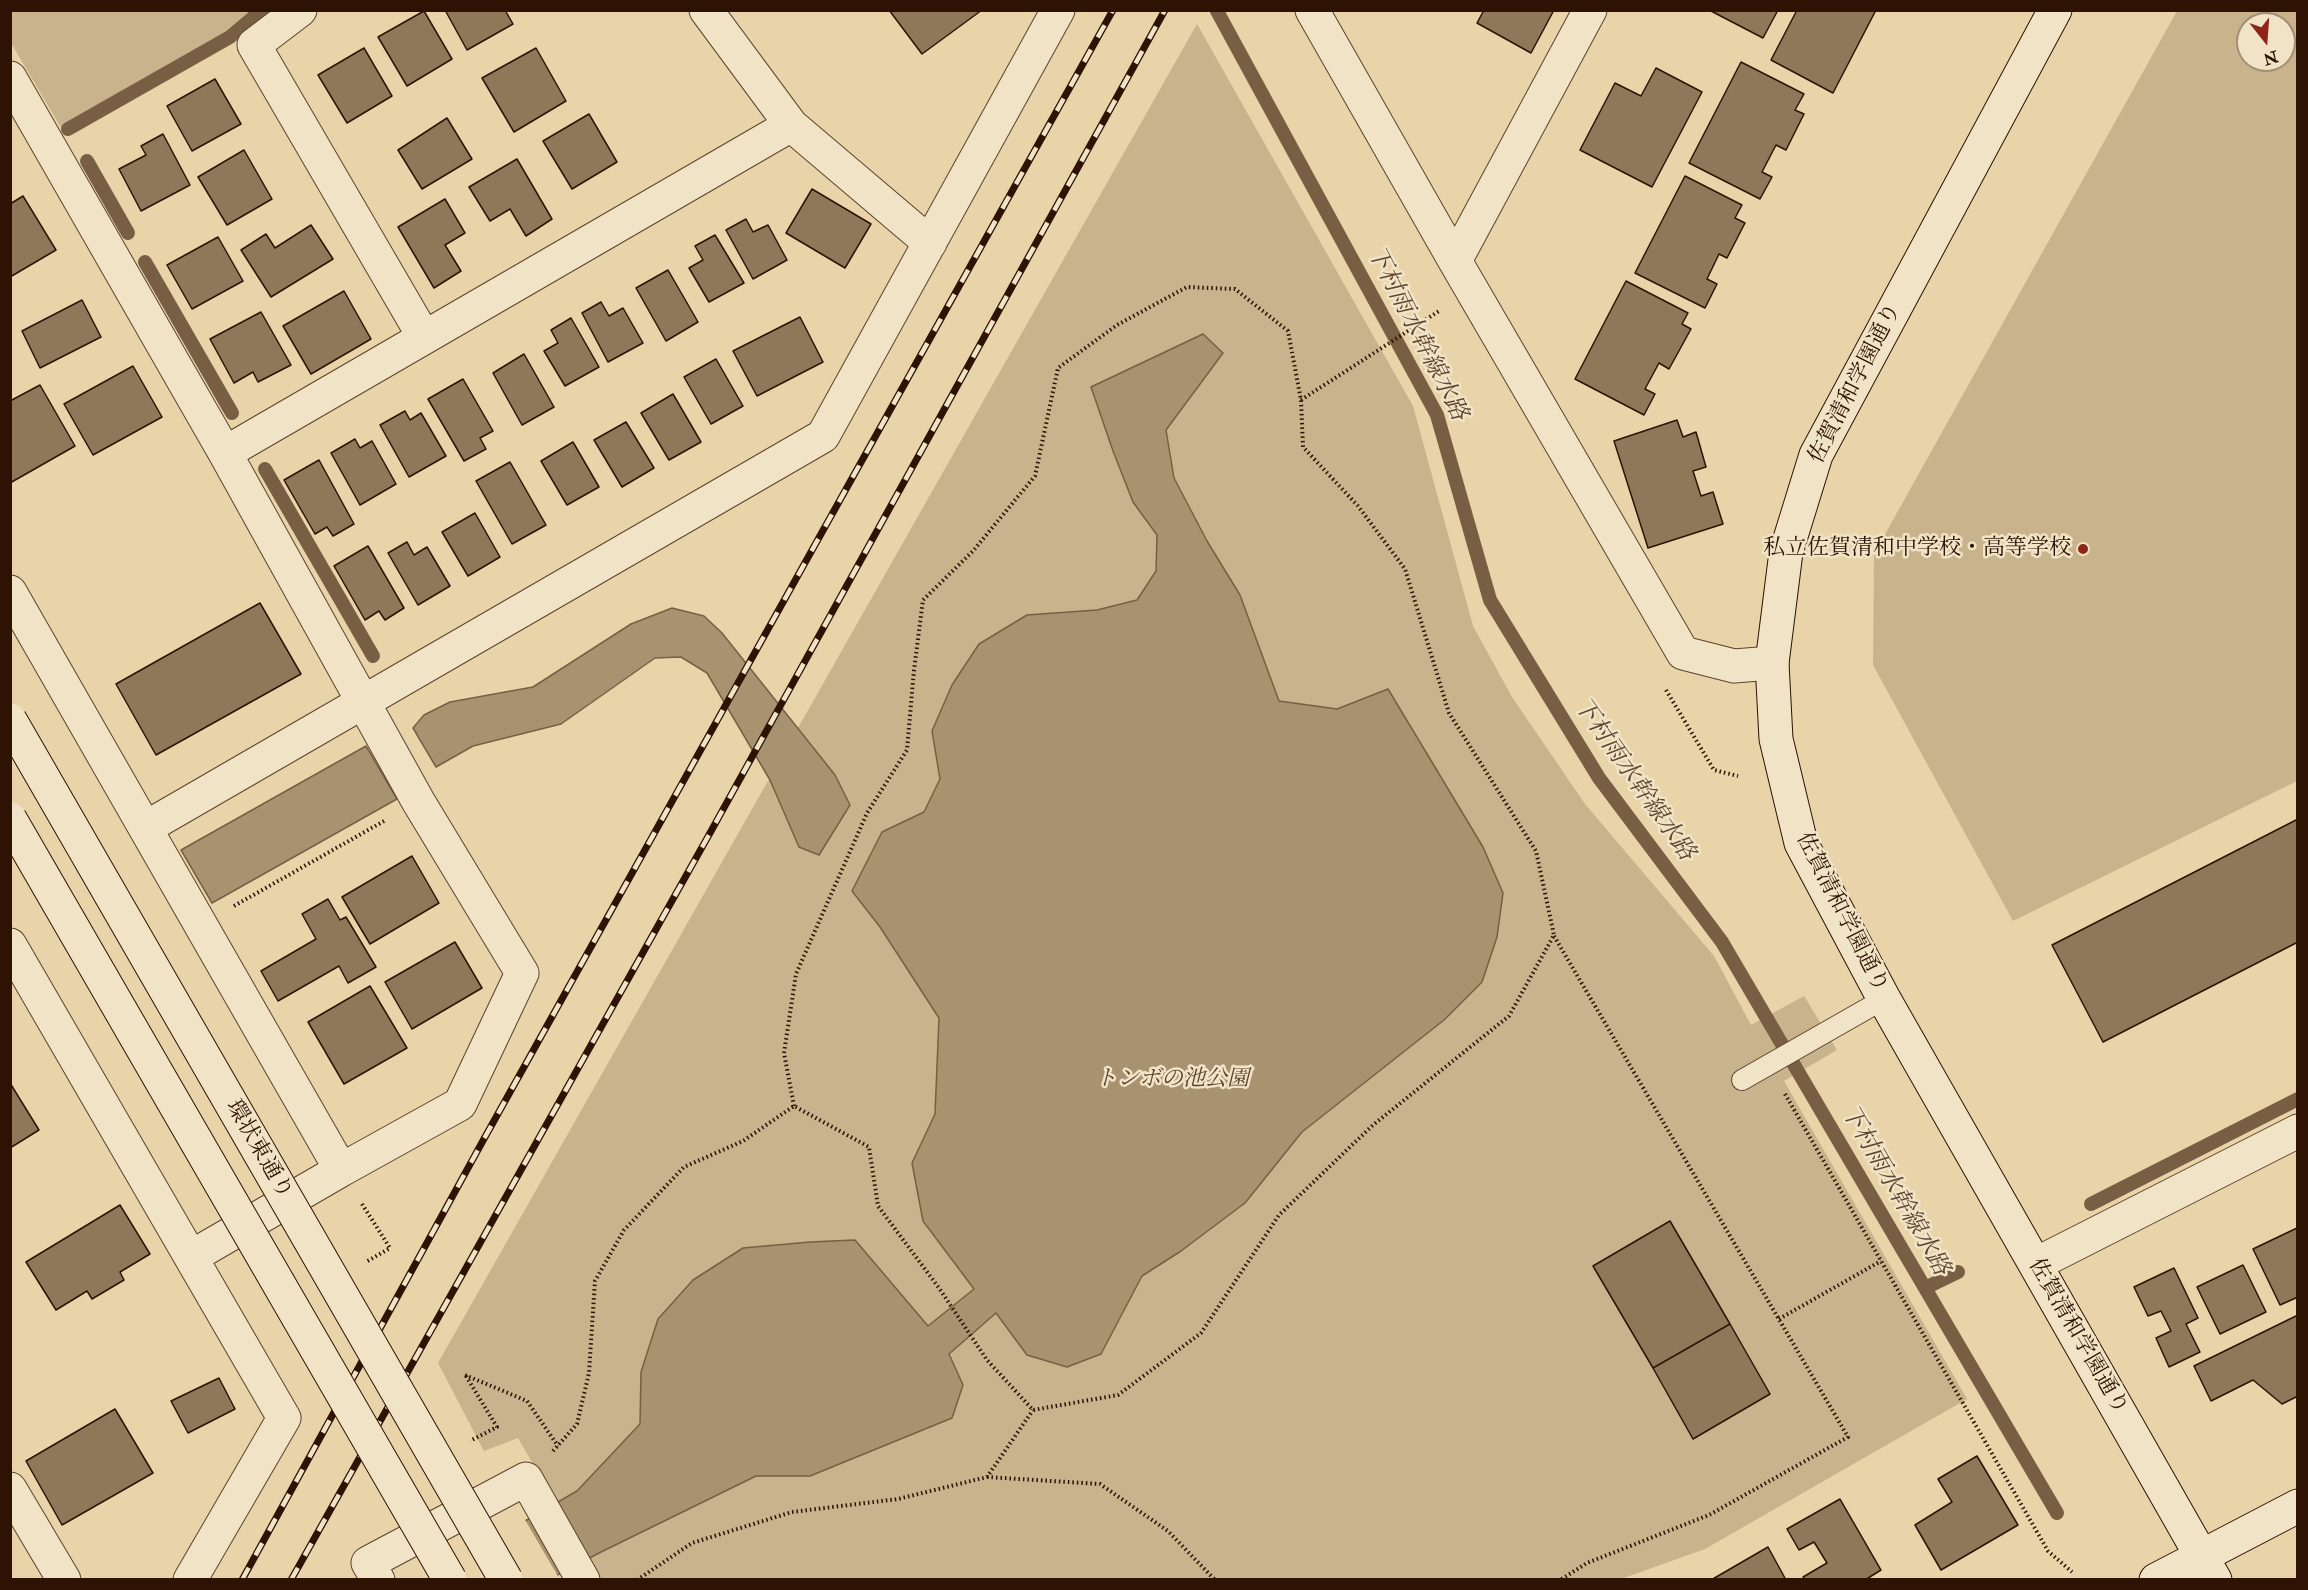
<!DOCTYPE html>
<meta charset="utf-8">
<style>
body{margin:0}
#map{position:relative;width:2308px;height:1590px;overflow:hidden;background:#e8d4a8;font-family:"IM FELL Double Pica",serif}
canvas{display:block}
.frame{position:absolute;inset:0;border:12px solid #2e1203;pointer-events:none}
.north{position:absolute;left:2236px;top:12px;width:60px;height:60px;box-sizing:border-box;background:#f0e3c6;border:2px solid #a28f78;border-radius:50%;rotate:163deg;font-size:16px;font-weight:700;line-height:24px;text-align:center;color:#2e1203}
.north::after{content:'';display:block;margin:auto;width:21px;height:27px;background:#8f2418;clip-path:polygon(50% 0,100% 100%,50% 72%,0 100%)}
</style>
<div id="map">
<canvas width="2308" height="1590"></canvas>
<div class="frame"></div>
<div class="north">N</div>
</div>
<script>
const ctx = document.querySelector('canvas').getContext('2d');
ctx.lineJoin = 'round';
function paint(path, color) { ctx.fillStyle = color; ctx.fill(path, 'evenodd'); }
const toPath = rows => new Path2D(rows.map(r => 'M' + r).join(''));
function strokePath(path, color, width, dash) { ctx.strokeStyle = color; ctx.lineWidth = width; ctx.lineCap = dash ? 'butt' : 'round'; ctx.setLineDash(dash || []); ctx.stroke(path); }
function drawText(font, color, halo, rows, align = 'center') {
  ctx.font = font + ' "IM FELL Double Pica","Noto Serif JP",serif'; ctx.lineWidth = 5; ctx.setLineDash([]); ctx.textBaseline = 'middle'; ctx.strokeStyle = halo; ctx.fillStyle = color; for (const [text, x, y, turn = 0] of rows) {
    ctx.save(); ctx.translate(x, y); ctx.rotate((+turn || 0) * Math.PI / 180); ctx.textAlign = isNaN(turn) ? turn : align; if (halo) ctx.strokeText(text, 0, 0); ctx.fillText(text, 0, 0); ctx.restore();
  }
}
const green = toPath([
 [10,11,11,10,262,11,230,37,63,131,11,43],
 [2177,11,2297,11,2297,781,2013,921,1873,665,1874,554],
 [2248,24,2284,24,2284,60,2248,60],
 [1197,24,1413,406,1473,626,1512,697,1585,804,1714,956,1751,1025,1804,996,1837,1050,1784,1081,1967,1399,1705,1549,1621,1579,600,1580,518,1438,484,1451,438,1363]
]);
const water = toPath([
 [1203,334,1223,353,1166,430,1174,478,1207,541,1240,595,1279,701,1337,709,1388,689,1483,847,1503,893,1497,937,1482,982,1444,1020,1302,1132,1245,1203,1181,1251,1142,1276,1101,1354,1067,1367,1027,1355,996,1313,949,1354,963,1385,952,1418,810,1476,756,1476,599,1553,550,1579,423,1580,577,1491,640,1424,641,1372,658,1319,693,1280,743,1248,810,1242,855,1240,928,1326,974,1289,923,1221,912,1163,935,1114,939,1018,880,927,852,891,882,832,924,812,940,779,932,731,952,685,979,644,1027,615,1097,610,1137,600,1156,571,1157,535,1133,502,1113,451,1091,387,1203,334],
 [672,608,704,616,722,633,835,775,850,805,819,855,799,847,770,780,707,673,681,657,655,658,561,724,473,746,436,767,413,728,424,715,450,702,533,687,631,624,672,608],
 [366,746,397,799,212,903,181,850,366,746]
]);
const pier = toPath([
 [524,1518,559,1578,420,1580,421,1577]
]);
const stream = toPath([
 [1217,11,1437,415,1490,600,1599,778,1722,942,2057,1513],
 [68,129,230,37,262,10],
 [87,161,128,233],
 [145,262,232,413],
 [265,469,373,656],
 [2091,1204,2298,1099],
 [1925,1288,1958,1272]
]);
const building = toPath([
 [445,10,505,10,513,24,467,50,445,10],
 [889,10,982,10,922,54,889,10],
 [1484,10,1554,10,1531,53,1477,23,1484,10],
 [1709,10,1778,10,1763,38,1709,10],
 [1797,10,1876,10,1833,93,1771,60,1797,10],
 [424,11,452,59,407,86,378,37,424,11],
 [364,48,392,96,347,123,318,75,364,48],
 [536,48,566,101,514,132,482,78,536,48],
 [1741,62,1804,94,1795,110,1804,114,1786,150,1776,145,1762,172,1772,177,1760,199,1689,163,1741,62],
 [1656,68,1702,92,1652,187,1580,150,1615,83,1641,96,1656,68],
 [215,79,241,124,192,151,167,106,215,79],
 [589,114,617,162,572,189,543,141,589,114],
 [447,118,472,159,422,189,398,150,447,118],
 [163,134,190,185,141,211,119,169,146,155,141,146,163,134],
 [244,150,272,199,227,225,198,177,244,150],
 [517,159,552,219,526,236,510,209,490,221,469,187,517,159],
 [1685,176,1742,205,1735,218,1745,223,1727,258,1719,254,1707,279,1717,284,1705,308,1635,273,1685,176],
 [812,189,871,224,845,268,786,233,812,189],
 [23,196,56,250,10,277,10,204,23,196],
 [445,199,465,233,445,245,461,271,434,288,398,227,445,199],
 [746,219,753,232,768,225,787,260,753,279,726,230,746,219],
 [311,225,333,259,271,297,241,250,266,234,275,248,311,225],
 [715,235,744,283,709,302,689,268,703,260,695,246,715,235],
 [218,237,243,281,192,309,167,265,218,237],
 [668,270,698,322,666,341,636,288,668,270],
 [1626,281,1688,313,1682,324,1691,329,1669,369,1659,363,1645,389,1655,394,1644,415,1575,379,1626,281],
 [344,291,371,339,311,374,283,326,344,291],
 [82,300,101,337,40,368,22,331,82,300],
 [601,302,609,316,623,308,643,343,608,362,582,313,601,302],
 [261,312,291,365,258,382,253,372,234,383,210,339,261,312],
 [800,317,823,362,757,396,733,351,800,317],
 [571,318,599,367,565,386,544,351,558,343,551,330,571,318],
 [524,354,554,407,522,425,493,373,524,354],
 [716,359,743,406,711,424,684,377,716,359],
 [133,366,162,417,93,455,64,404,133,366],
 [463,379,493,431,480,438,486,449,464,461,428,399,463,379],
 [40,385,75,446,10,483,10,401,40,385],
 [673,394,701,442,669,460,641,413,673,394],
 [405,411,410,420,421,413,446,456,409,477,380,425,405,411],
 [1677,420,1683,437,1696,432,1706,467,1693,471,1701,496,1713,492,1723,524,1648,548,1614,441,1677,420],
 [626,422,654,468,622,487,594,440,626,422],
 [355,439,360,448,372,441,396,484,360,505,331,453,355,439],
 [573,442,599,487,567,505,541,461,573,442],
 [319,460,354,524,333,536,327,527,315,534,284,480,319,460],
 [510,462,546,525,512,544,476,481,510,462],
 [475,513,500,557,468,576,442,532,475,513],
 [407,542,414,555,427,547,450,586,418,605,388,553,407,542],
 [368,546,404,608,385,620,379,611,365,620,334,566,368,546],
 [260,603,301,674,156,755,116,684,260,603],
 [2298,819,2298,942,2103,1042,2052,945,2298,819],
 [412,856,439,903,370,944,342,897,412,856],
 [328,899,340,920,346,917,376,967,348,983,339,966,278,1001,261,971,316,939,302,914,328,899],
 [455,942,482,988,412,1029,385,982,455,942],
 [370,986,407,1048,344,1084,308,1022,370,986],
 [10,1083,39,1130,10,1148,10,1083],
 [120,1205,150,1254,120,1272,124,1280,92,1299,87,1291,56,1310,26,1262,120,1205],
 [1670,1221,1730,1324,1653,1368,1593,1266,1670,1221],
 [2297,1228,2298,1297,2280,1305,2253,1249,2297,1228],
 [2243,1265,2266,1312,2220,1334,2197,1287,2243,1265],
 [2174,1268,2198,1318,2186,1324,2200,1352,2169,1367,2156,1338,2171,1331,2161,1311,2148,1316,2134,1287,2174,1268],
 [2298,1315,2298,1396,2282,1404,2253,1380,2211,1401,2194,1366,2298,1315],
 [1730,1324,1770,1394,1693,1439,1653,1368,1730,1324],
 [219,1378,235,1409,188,1433,171,1401,219,1378],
 [115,1409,153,1473,62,1525,26,1461,115,1409],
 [1977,1456,2018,1525,1941,1570,1915,1525,1952,1502,1938,1479,1977,1456],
 [1840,1499,1881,1570,1865,1580,1805,1580,1803,1577,1827,1563,1814,1542,1799,1550,1787,1529,1840,1499],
 [1768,1547,1786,1580,1711,1580,1768,1547]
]);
const path = toPath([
 [1301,400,1439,311],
 [1666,690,1714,770,1738,776],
 [234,906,384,821],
 [1554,936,1848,1437,1709,1515,1587,1563,1560,1580],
 [1785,1094,2048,1551,2072,1572],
 [362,1204,390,1248,366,1262],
 [1779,1319,1881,1261],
 [465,1375,527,1401,558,1446],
 [466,1376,497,1427,470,1441],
 [553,1451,577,1424,589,1373,595,1281,624,1230,684,1167,743,1141,794,1106,869,1147,878,1206,939,1288,987,1360,1033,1410,1118,1395,1201,1333,1279,1215,1373,1125,1509,1016,1554,935,1536,851,1449,713,1405,569,1358,506,1303,447,1301,400,1288,331,1235,289,1187,287,1117,325,1058,368,1035,476,973,551,923,600,914,670,907,750,867,813,796,974,784,1053,794,1106],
 [987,1477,1100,1484,1168,1531,1215,1580],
 [637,1580,692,1543,792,1512,898,1499,987,1477,1033,1410]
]);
const lane = toPath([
 [1742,1080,1884,999]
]);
const street = toPath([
 [300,10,254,45,424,337],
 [706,10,791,125,930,243],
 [1312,10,1455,261,1683,653,1734,666,1772,663],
 [10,78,225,453,418,801,522,973,460,1104,341,1170],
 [1455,261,1590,10],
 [225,453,791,125],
 [10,592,341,1170,191,1257],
 [147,827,823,436,1058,10],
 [10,945,284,1418,190,1580],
 [2036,1264,2298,1131],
 [10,1489,64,1580],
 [378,1580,368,1563,526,1479,583,1580]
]);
const secondary = toPath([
 [2055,10,1816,455,1786,552,1772,663,1776,739,1801,843,1884,999,2215,1580],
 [2156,1580,2298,1506]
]);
const rail = toPath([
 [242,1580,485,1137,1113,10],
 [291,1580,710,833,1165,10]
]);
const secondaryBridge = toPath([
 [10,720,506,1580],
 [10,819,450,1580]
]);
const markers = [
 [2083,549,6,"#8f2418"]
];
const streetNames = [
 ["佐賀清和学園通り",1856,384,-63],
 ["佐賀清和学園通り",1841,913,63],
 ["環状東通り",258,1150,60],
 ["佐賀清和学園通り",2077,1337,60]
];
const poiNames = [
 ["私立佐賀清和中学校・高等学校",2071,549]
];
const parkNames = [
 ["トンボの池公園",1172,1080]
];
const waterNames = [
 ["下村雨水幹線水路",1416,334,63],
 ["下村雨水幹線水路",1633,780,55],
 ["下村雨水幹線水路",1894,1191,60]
];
paint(green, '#c8b38c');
paint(water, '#a99270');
strokePath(water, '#785f44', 1.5);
paint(pier, '#e8d4a8');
strokePath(stream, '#785f44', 14);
paint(building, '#8f7759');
strokePath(building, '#2e1203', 1.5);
strokePath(lane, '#5c422c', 22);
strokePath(street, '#5c422c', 35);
strokePath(secondary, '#2e1203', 35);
strokePath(path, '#2e1203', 4, [1.5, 3]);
strokePath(lane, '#f0e3c6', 20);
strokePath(street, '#f0e3c6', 33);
strokePath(secondary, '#f0e3c6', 33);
strokePath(rail, '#2e1203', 7);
strokePath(rail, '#f0e3c6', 4.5, [14]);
strokePath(secondaryBridge, '#2e1203', 35, []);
strokePath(secondaryBridge, '#f0e3c6', 33);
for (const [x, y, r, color] of markers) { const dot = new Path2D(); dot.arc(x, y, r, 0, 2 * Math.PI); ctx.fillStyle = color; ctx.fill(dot); strokePath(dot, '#f0e3c6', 2); }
drawText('22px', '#2e1203', '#f0e3c6', streetNames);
drawText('22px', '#2e1203', '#f0e3c6', poiNames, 'right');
drawText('italic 22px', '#5c422c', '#f0e3c6', parkNames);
drawText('italic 24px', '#5f452f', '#f0e3c6', waterNames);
</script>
